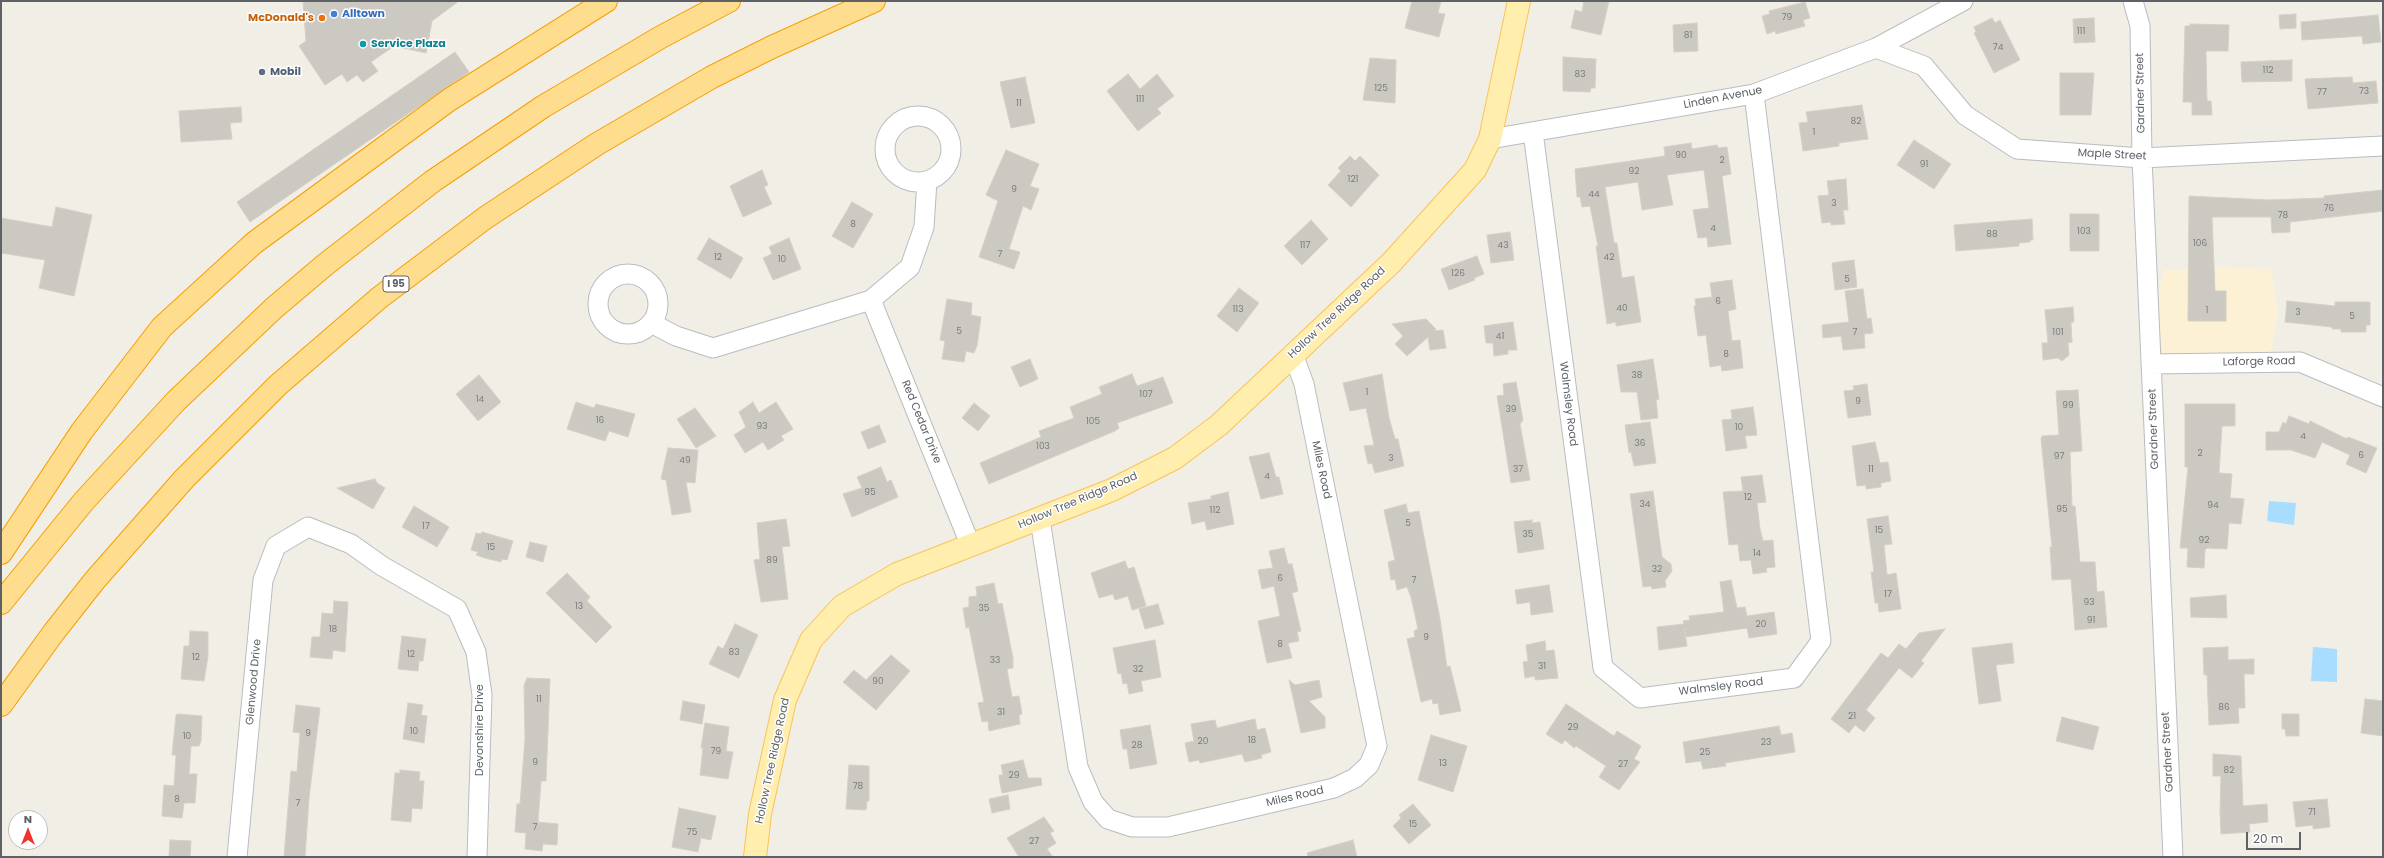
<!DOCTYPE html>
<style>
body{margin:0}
#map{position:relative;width:2384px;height:858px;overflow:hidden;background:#f1eee6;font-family:Poppins,sans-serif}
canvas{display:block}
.frame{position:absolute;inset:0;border:2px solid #5e6267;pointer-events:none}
.north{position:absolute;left:8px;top:810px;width:40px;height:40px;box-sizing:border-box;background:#fff;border:1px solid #bfc0c2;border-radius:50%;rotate:0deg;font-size:11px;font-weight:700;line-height:16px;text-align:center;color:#5e6267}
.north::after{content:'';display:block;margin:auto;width:14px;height:18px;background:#f2312b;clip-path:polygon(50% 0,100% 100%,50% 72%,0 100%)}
.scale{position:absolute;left:2246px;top:832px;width:55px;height:18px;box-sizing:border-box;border:2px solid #5e6267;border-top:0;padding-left:5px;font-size:12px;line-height:14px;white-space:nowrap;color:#5e6267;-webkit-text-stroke:3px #fff;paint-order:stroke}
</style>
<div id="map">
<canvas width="2384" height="858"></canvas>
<div class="frame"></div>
<div class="north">N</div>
<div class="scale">20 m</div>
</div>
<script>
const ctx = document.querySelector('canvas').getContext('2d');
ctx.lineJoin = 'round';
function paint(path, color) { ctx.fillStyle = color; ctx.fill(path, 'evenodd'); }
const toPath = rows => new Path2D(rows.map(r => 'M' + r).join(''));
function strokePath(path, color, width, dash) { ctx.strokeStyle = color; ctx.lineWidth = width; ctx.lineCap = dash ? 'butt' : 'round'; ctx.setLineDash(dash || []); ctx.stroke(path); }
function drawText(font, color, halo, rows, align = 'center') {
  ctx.font = font + ' Poppins,sans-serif'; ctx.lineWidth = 3; ctx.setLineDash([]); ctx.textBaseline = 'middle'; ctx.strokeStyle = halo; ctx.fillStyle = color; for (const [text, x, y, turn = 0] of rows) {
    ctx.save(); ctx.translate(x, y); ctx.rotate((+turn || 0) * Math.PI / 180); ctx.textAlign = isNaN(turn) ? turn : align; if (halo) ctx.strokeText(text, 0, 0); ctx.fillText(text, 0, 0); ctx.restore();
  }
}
const sand = toPath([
 [2222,267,2271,269,2278,312,2271,353,2163,355,2158,330,2157,300,2164,270]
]);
const water = toPath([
 [2269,501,2296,503,2294,525,2267,521],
 [2313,647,2337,649,2337,682,2311,681]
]);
const building = toPath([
 [303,1,459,1,432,21,426,53,394,46,371,62,378,71,363,82,357,75,347,82,342,74,325,85,299,46,306,41,303,1],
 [1412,1,1441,1,1438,13,1445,14,1439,37,1405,28,1412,1],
 [1584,1,1609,1,1601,35,1571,28,1575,10,1582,12,1584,1],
 [1805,2,1810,18,1803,20,1805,26,1776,34,1775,31,1767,34,1762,16,1770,14,1769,11,1805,2],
 [2296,14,2296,28,2280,29,2279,15,2296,14],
 [2378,15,2381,42,2363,44,2362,36,2302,40,2301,22,2378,15],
 [1992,18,1995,23,2000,20,2020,60,1994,73,1974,33,1976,32,1974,27,1992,18],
 [2094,18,2095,42,2074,43,2073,19,2094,18],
 [1697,23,1698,51,1674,52,1673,25,1697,23],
 [2190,24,2229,25,2228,51,2206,51,2207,101,2211,101,2212,115,2192,115,2192,102,2183,102,2185,26,2190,26,2190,24],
 [455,52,469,72,250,222,237,202,455,52],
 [1563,57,1596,59,1595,88,1591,88,1590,92,1563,91,1563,57],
 [1370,58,1396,60,1395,103,1363,100,1370,58],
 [2292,60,2292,81,2242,82,2241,62,2292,60],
 [2060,73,2094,73,2091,115,2060,115,2060,73],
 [1128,74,1140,89,1157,74,1174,96,1157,109,1161,113,1138,131,1107,91,1128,74],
 [1025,77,1035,123,1011,128,1000,82,1025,77],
 [2352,77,2353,83,2376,81,2378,103,2308,109,2305,79,2352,77],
 [1862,105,1868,139,1839,143,1839,146,1803,151,1799,123,1808,122,1806,112,1862,105],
 [241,107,242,122,230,123,232,139,181,142,179,111,241,107],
 [1914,140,1951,164,1934,189,1897,165,1914,140],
 [1691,143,1692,149,1717,145,1718,148,1727,147,1731,174,1722,176,1731,244,1708,247,1707,237,1698,238,1693,210,1709,208,1704,170,1667,175,1673,205,1660,207,1642,210,1638,182,1605,187,1614,243,1617,243,1622,278,1634,276,1641,322,1616,326,1616,322,1607,324,1596,246,1598,246,1590,206,1582,207,1580,197,1577,197,1575,169,1665,156,1664,147,1691,143],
 [1006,150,1039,164,1030,186,1039,189,1031,210,1023,206,1009,249,1020,252,1014,269,979,257,998,201,986,195,1006,150],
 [1350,156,1355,161,1360,156,1379,175,1351,207,1328,185,1341,171,1338,168,1350,156],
 [762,170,768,185,764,187,772,204,743,217,730,186,762,170],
 [1846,179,1848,210,1843,210,1845,224,1831,225,1831,222,1822,223,1818,196,1829,195,1827,181,1846,179],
 [2383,190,2383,211,2290,222,2290,232,2272,233,2271,217,2212,217,2215,291,2226,291,2226,321,2188,321,2189,196,2268,200,2324,198,2324,196,2383,190],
 [852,202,873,214,853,248,832,236,852,202],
 [56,207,92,215,74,296,39,288,45,260,1,253,1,218,52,227,56,207],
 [2070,214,2099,214,2099,251,2070,251,2070,214],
 [2032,219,2033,240,2030,240,2030,242,2019,243,2019,246,1956,251,1954,225,2032,219],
 [1311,220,1328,239,1302,265,1284,246,1311,220],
 [1510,232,1514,260,1491,263,1487,235,1510,232],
 [709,238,743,258,731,279,697,259,709,238],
 [789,238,801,269,773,280,763,258,772,254,769,247,789,238],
 [1477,256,1484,274,1474,278,1475,280,1449,290,1441,269,1477,256],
 [1854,260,1857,287,1835,290,1832,263,1854,260],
 [1732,280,1736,309,1728,311,1732,341,1740,340,1743,368,1722,371,1721,365,1710,367,1706,335,1698,336,1694,306,1696,306,1695,299,1712,297,1710,283,1732,280],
 [1239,288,1259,303,1237,332,1217,316,1239,288],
 [1863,289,1867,319,1871,318,1873,333,1864,334,1865,348,1843,350,1841,336,1823,338,1822,325,1849,322,1845,291,1863,289],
 [947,299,972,303,971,315,981,317,977,346,974,353,966,351,964,362,942,359,945,341,940,340,947,299],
 [2287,301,2335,306,2335,302,2370,302,2370,325,2366,325,2366,332,2341,332,2341,329,2332,329,2332,327,2285,322,2287,301],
 [2073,307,2074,322,2071,322,2072,342,2068,343,2069,355,2062,361,2058,358,2043,360,2042,343,2048,343,2045,310,2073,307],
 [1426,319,1436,329,1434,331,1443,330,1446,348,1430,350,1428,337,1407,356,1395,344,1403,336,1392,324,1426,319],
 [1513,322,1517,350,1508,350,1508,354,1494,356,1493,343,1486,343,1484,326,1513,322],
 [1030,359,1038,379,1020,387,1011,367,1030,359],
 [1653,359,1659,399,1656,400,1658,418,1641,420,1637,392,1621,392,1617,365,1653,359],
 [1132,374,1137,386,1163,377,1173,403,1117,423,1119,428,1115,431,989,484,980,463,1041,437,1039,431,1074,418,1070,407,1102,394,1099,387,1132,374],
 [1382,374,1389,418,1395,439,1398,439,1404,466,1375,473,1372,463,1368,464,1364,446,1374,445,1366,408,1350,411,1343,383,1382,374],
 [479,375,501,402,478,421,456,394,479,375],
 [1516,382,1523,420,1520,424,1530,480,1511,483,1497,396,1504,395,1503,384,1516,382],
 [1867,384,1871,415,1848,418,1844,391,1854,390,1853,386,1867,384],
 [2078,390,2082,451,2070,452,2072,506,2075,506,2080,562,2095,562,2097,592,2104,591,2107,627,2075,630,2071,579,2052,580,2050,547,2052,547,2041,439,2042,436,2059,435,2056,391,2078,390],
 [576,402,594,408,596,404,635,414,628,437,609,431,605,441,567,429,576,402],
 [753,402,759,413,776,402,793,429,781,436,784,440,768,450,763,442,745,453,734,435,746,427,739,412,753,402],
 [974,403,990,416,978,431,962,418,974,403],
 [2185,404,2235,404,2235,426,2222,426,2219,473,2232,474,2230,498,2244,499,2241,524,2229,523,2227,549,2207,548,2205,550,2204,568,2187,567,2188,548,2180,548,2188,467,2185,467,2185,404],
 [1753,407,1757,435,1745,436,1747,448,1726,451,1722,420,1732,419,1731,410,1753,407],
 [695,408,716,436,696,448,677,419,695,408],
 [2289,416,2309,424,2310,421,2347,439,2348,437,2377,448,2366,473,2346,464,2350,455,2322,442,2315,458,2291,450,2266,450,2266,432,2279,432,2283,422,2286,424,2289,416],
 [1650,422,1656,463,1634,466,1631,452,1629,453,1625,425,1650,422],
 [879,425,886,442,868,449,861,432,879,425],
 [1875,442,1880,463,1888,462,1891,481,1881,483,1881,487,1866,489,1866,485,1857,486,1852,446,1875,442],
 [668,448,698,450,695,483,686,482,691,512,672,515,666,480,661,479,668,448],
 [1269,453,1276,477,1279,477,1283,494,1261,499,1249,457,1269,453],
 [881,467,887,482,891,480,898,497,852,517,843,494,862,488,857,477,881,467],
 [1762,475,1766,502,1757,503,1760,529,1763,541,1773,540,1775,567,1766,568,1767,572,1753,574,1751,560,1740,561,1738,544,1729,545,1723,492,1743,491,1741,477,1762,475],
 [375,479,377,483,385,488,373,509,337,488,375,479],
 [1653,491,1662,557,1671,564,1672,571,1665,581,1666,587,1652,589,1651,586,1643,587,1630,494,1653,491],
 [1228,492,1234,524,1207,530,1205,521,1192,524,1188,503,1211,499,1211,496,1228,492],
 [1406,504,1408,513,1419,511,1440,619,1447,667,1450,666,1461,711,1440,715,1438,703,1433,704,1432,699,1421,702,1407,639,1415,637,1414,631,1418,629,1411,597,1407,587,1397,590,1395,579,1391,580,1388,562,1395,560,1384,510,1406,504],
 [414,506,449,527,437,547,402,527,414,506],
 [1888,516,1892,544,1884,545,1887,575,1896,573,1901,609,1879,612,1878,603,1875,603,1871,572,1874,572,1867,519,1888,516],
 [786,519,790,546,782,547,788,599,761,602,754,560,760,559,757,523,786,519],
 [1532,520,1532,523,1540,522,1544,549,1518,553,1514,522,1532,520],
 [482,532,513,541,507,560,502,559,501,562,485,558,476,555,478,552,471,550,476,533,481,534,482,532],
 [530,542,547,546,543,562,526,557,530,542],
 [1284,548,1288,564,1292,564,1298,591,1292,593,1301,631,1297,632,1299,641,1288,643,1292,658,1267,663,1258,621,1280,616,1274,586,1262,589,1258,570,1273,568,1269,551,1284,548],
 [1125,561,1128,569,1134,567,1146,606,1132,610,1128,596,1115,600,1113,594,1099,598,1091,573,1125,561],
 [567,573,590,597,587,601,612,627,596,643,546,593,567,573],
 [1731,580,1737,608,1745,607,1747,616,1774,612,1777,634,1749,638,1747,628,1686,637,1684,627,1687,646,1659,650,1657,627,1684,624,1683,621,1690,620,1689,616,1724,612,1720,582,1731,580],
 [994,583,998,604,1002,603,1013,658,1013,668,1007,669,1012,697,1019,696,1022,714,1019,715,1020,724,989,731,988,721,982,722,978,703,984,702,969,627,966,628,963,608,969,607,969,597,977,596,976,587,994,583],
 [1549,585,1553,612,1531,615,1530,602,1517,604,1515,590,1549,585],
 [2226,595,2227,618,2191,617,2190,598,2226,595],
 [334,601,348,602,345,652,333,650,332,659,310,657,312,637,320,637,322,613,333,614,334,601],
 [1158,604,1164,624,1145,629,1139,609,1158,604],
 [735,624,758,635,739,678,709,664,718,646,723,649,735,624],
 [1945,629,1921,661,1924,663,1912,678,1899,668,1866,710,1875,718,1864,732,1855,725,1849,733,1831,719,1881,653,1888,658,1899,644,1906,649,1919,633,1945,629],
 [190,631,208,632,208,656,204,681,181,679,184,646,189,646,190,631],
 [402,636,426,639,423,661,419,661,418,671,398,669,402,636],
 [1155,640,1161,677,1141,681,1143,691,1129,694,1127,683,1123,684,1121,673,1118,674,1113,648,1155,640],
 [1545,641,1546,651,1554,650,1558,678,1535,680,1535,676,1525,678,1523,662,1528,661,1526,645,1545,641],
 [2012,643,2014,663,1996,665,2001,701,1979,704,1972,648,2012,643],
 [2228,647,2228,660,2254,659,2254,674,2244,674,2245,708,2238,708,2239,723,2209,725,2207,675,2204,675,2203,648,2228,647],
 [891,655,910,671,876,710,843,682,854,670,866,680,891,655],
 [527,678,550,679,546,781,541,781,538,822,558,824,557,845,543,844,542,851,525,849,526,833,515,832,517,804,520,804,525,739,524,686,527,678],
 [1289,680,1295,685,1319,680,1322,697,1309,701,1325,717,1325,728,1301,733,1289,680],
 [2365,699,2383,701,2383,736,2361,733,2365,699],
 [683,701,705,705,702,724,680,720,683,701],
 [408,703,423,705,421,715,427,716,424,743,403,739,408,703],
 [1566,704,1614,736,1617,731,1641,746,1634,759,1640,762,1619,790,1599,777,1606,766,1576,746,1574,748,1565,740,1562,744,1546,734,1566,704],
 [296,705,320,708,309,798,305,857,284,857,291,771,297,772,300,733,293,732,296,705],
 [179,714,202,716,201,741,199,746,191,746,189,774,197,774,195,803,184,803,182,818,162,816,164,785,174,786,176,755,172,755,176,715,179,714],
 [2282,714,2299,714,2299,736,2286,736,2285,729,2282,729,2282,714],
 [2062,717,2099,727,2093,750,2056,741,2062,717],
 [1255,719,1257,730,1265,728,1271,752,1261,755,1262,758,1245,762,1242,754,1200,763,1199,760,1189,762,1185,743,1194,741,1191,724,1215,720,1217,728,1255,719],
 [705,723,729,727,726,751,733,752,728,779,700,775,703,748,701,748,705,723],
 [1150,725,1157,764,1130,769,1127,749,1123,749,1120,730,1150,725],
 [1779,726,1781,735,1792,733,1795,752,1725,763,1726,766,1703,769,1701,761,1686,763,1683,742,1779,726],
 [1431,735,1467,746,1453,792,1418,780,1431,735],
 [2213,754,2241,756,2243,806,2267,804,2268,822,2249,824,2250,832,2221,834,2220,811,2221,776,2213,776,2213,754],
 [1023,760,1028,778,1041,778,1042,785,1002,793,999,778,999,775,1003,775,1001,765,1023,760],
 [849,765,869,766,869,801,867,801,866,810,846,809,849,765],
 [400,770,420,772,419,781,424,781,422,809,412,808,411,822,391,820,395,773,400,773,400,770],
 [1008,795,1010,809,992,813,989,799,1008,795],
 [2327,799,2330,827,2313,829,2313,825,2296,827,2293,802,2327,799],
 [1413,804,1431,825,1409,844,1393,826,1401,818,1399,815,1413,804],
 [679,808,716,816,711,840,701,838,698,852,672,847,679,808],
 [1044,817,1054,831,1050,833,1056,843,1047,849,1053,857,1019,857,1007,838,1044,817],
 [170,840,191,841,190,857,169,857,170,840],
 [1353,840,1357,857,1308,857,1307,853,1353,840]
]);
const minor = toPath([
 [2133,1,2140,26,2142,158,2173,857],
 [1876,48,1924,66,1965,115,2017,149,2142,158,2383,146],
 '885 149a33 33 0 1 1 66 0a33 33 0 1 1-66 0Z',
 [1533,132,1603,668,1640,698,1794,678,1821,641,1754,94],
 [1490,139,1754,94,1876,48,1963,1],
 '598 304a30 30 0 1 1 60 0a30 30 0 1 1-60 0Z',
 [871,300,910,267,924,227,927,181],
 [651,323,676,336,713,348,871,300,970,544],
 [2151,364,2300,362,2383,397],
 [1040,519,1078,767,1093,802,1108,819,1132,827,1168,827,1334,788,1355,778,1369,765,1377,746,1304,384,1293,354],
 [237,857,263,580,276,546,308,527,351,544,382,566,457,609,476,652,482,695,477,857]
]);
const major = toPath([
 [755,857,760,814,785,700,811,640,842,606,897,574,1112,490,1175,458,1219,425,1391,263,1475,170,1490,139,1519,1]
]);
const highway = toPath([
 [1,553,82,431,162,327,254,243,449,100,606,1],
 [1,603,84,501,176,401,274,308,326,264,433,181,544,106,661,37,729,1],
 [1,705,54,632,95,580,184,479,278,385,379,298,485,218,597,144,712,77,772,47,874,1]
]);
const markers = [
 [334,14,4,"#3f7fe0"],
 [322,18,4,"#e8710a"],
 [363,44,4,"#0f9aa8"],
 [262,72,4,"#5c6f8a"]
];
const numberNames = [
 ["79",1787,18],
 ["111",2081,32],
 ["81",1688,36],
 ["74",1998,48],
 ["112",2268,71],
 ["83",1580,75],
 ["125",1381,89],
 ["73",2364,92],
 ["77",2322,93],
 ["111",1140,100],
 ["11",1019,104],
 ["82",1856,122],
 ["1",1814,133],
 ["90",1681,156],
 ["2",1722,161],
 ["91",1924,165],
 ["92",1634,172],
 ["121",1353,180],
 ["9",1014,190],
 ["44",1594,195],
 ["3",1834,204],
 ["76",2329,209],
 ["78",2283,216],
 ["8",853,225],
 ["4",1713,229],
 ["103",2084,232],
 ["88",1992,235],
 ["106",2200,244],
 ["117",1305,246],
 ["43",1503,246],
 ["7",1000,255],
 ["12",718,258],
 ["42",1609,258],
 ["10",782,260],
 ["126",1458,274],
 ["5",1847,280],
 ["6",1718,302],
 ["40",1622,309],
 ["113",1238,310],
 ["1",2207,311],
 ["3",2298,313],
 ["5",2352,317],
 ["5",959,332],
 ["7",1855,333],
 ["101",2058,333],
 ["41",1500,337],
 ["8",1726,355],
 ["38",1637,376],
 ["1",1367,393],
 ["107",1146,395],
 ["14",480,400],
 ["9",1858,402],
 ["99",2068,406],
 ["39",1511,410],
 ["16",600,421],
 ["105",1093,422],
 ["93",762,427],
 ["10",1739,428],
 ["4",2303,437],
 ["36",1640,444],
 ["103",1043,447],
 ["2",2200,454],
 ["6",2361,456],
 ["97",2059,457],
 ["3",1391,459],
 ["49",685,461],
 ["37",1518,470],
 ["11",1871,470],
 ["4",1267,477],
 ["95",870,493],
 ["12",1748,498],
 ["34",1645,505],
 ["94",2213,506],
 ["95",2062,510],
 ["112",1215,511],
 ["5",1408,524],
 ["17",426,527],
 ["15",1879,531],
 ["35",1528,535],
 ["92",2204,541],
 ["15",491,548],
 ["14",1757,554],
 ["89",772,561],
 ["32",1657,570],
 ["6",1280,579],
 ["7",1414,581],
 ["17",1888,595],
 ["93",2089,603],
 ["13",579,607],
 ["35",984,609],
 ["91",2091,621],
 ["20",1761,625],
 ["18",333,630],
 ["9",1426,638],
 ["8",1280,645],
 ["83",734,653],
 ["12",411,655],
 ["12",196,658],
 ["33",995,661],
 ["31",1542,667],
 ["32",1138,670],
 ["90",878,682],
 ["11",539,700],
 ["86",2224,708],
 ["31",1001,713],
 ["21",1852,717],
 ["29",1573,728],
 ["10",414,732],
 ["9",308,734],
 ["10",187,737],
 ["18",1252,741],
 ["20",1203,742],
 ["23",1766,743],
 ["28",1137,746],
 ["79",716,752],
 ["25",1705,753],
 ["9",535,763],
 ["13",1443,764],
 ["27",1623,765],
 ["82",2229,771],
 ["29",1014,776],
 ["78",858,787],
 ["8",177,800],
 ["7",298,804],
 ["71",2312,813],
 ["15",1413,825],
 ["7",535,828],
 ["75",692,833],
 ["27",1034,842]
];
const shields = [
 [396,284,26]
];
const shieldNames = [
 ["I 95",396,284]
];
const shopNames = [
 ["Alltown",342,14]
];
const foodNames = [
 ["McDonald's",314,18]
];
const cultureNames = [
 ["Service Plaza",371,44]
];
const serviceNames = [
 ["Mobil",270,72]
];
const streetNames = [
 ["Gardner Street",2141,93,-91],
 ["Linden Avenue",1723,98,-11],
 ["Maple Street",2112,155,3],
 ["Hollow Tree Ridge Road",1337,313,-43],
 ["Laforge Road",2259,362,-1],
 ["Walmsley Road",1568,404,83],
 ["Red Cedar Drive",921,422,68],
 ["Gardner Street",2154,429,-92],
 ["Miles Road",1321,470,78],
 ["Hollow Tree Ridge Road",1078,501,-23],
 ["Glenwood Drive",254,682,-85],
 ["Walmsley Road",1721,687,-7],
 ["Devonshire Drive",480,730,-90],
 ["Gardner Street",2168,752,-93],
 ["Hollow Tree Ridge Road",773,761,-78],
 ["Miles Road",1295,797,-13]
];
paint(sand, '#fcf1d5');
paint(water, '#a8ddff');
paint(building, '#ccc9c3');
strokePath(building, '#d6cfc4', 1);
strokePath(minor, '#b9bcc0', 21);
strokePath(major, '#f9c457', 24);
strokePath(highway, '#f79e00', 24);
strokePath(minor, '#fff', 19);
strokePath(major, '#ffeead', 22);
strokePath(highway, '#ffdd8f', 22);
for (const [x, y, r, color] of markers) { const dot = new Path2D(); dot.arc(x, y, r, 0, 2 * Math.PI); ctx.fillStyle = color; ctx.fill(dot); strokePath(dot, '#fff', 1.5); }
drawText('9px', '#7a7c7e', null, numberNames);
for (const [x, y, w] of shields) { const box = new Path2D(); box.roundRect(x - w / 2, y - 8, w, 16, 3); ctx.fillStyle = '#fff'; ctx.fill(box); strokePath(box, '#5e6267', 1); }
drawText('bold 10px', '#5e6267', null, shieldNames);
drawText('bold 11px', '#366cbe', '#fff', shopNames, 'left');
drawText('bold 11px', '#c56008', '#fff', foodNames, 'right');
drawText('bold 11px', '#0d838f', '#fff', cultureNames, 'left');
drawText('bold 11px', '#4e5e75', '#fff', serviceNames, 'left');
drawText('11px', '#5e6267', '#fff', streetNames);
</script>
